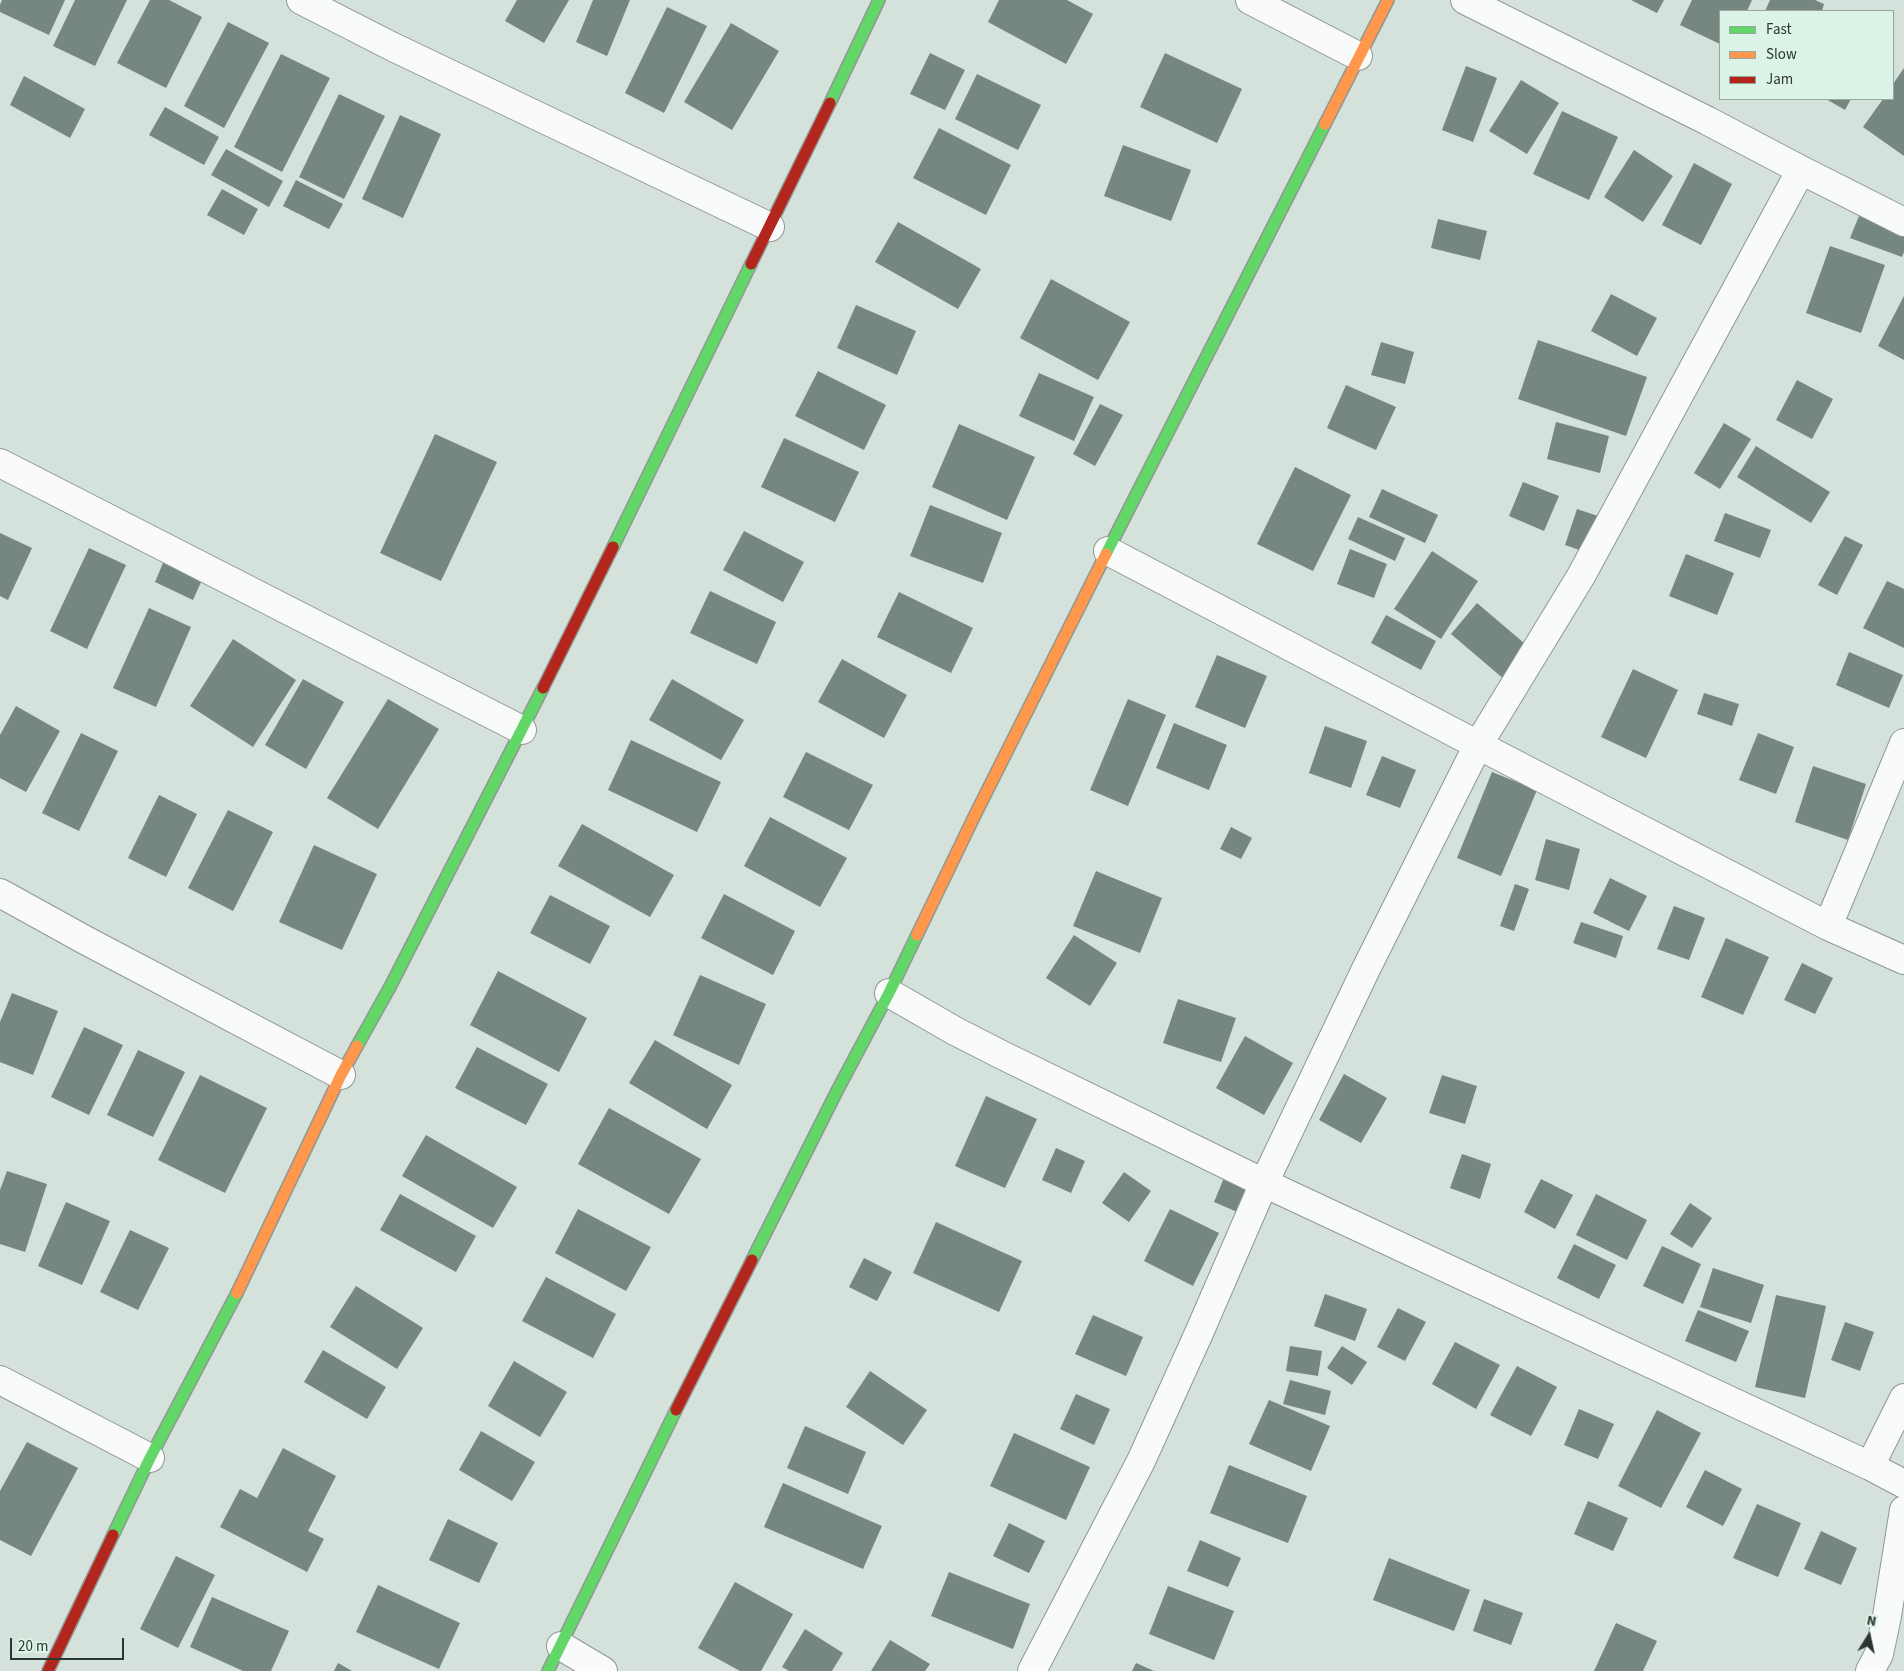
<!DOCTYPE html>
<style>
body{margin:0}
#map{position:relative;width:1904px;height:1671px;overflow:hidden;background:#d5e1db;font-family:"Source Sans 3",sans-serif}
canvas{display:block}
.legend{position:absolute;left:1719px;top:10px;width:175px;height:90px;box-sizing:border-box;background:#dcf4e7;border:1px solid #96a89e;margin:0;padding:6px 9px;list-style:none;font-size:15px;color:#2c3631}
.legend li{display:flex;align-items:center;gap:10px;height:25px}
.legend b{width:25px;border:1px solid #96a89e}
.north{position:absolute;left:1844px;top:1611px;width:50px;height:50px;-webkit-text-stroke:4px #dcf4e7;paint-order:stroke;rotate:10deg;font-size:14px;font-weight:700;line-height:20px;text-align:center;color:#2c3631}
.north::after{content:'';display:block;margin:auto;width:18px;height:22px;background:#2c3631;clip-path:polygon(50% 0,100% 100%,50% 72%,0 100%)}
.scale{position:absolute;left:10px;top:1638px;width:114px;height:22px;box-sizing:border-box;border:2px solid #2c3631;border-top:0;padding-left:6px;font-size:15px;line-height:18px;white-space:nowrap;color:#2c3631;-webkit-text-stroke:4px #dcf4e7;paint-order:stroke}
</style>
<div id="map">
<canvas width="1904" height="1671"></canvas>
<ul class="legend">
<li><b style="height:6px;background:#63d668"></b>Fast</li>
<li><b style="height:6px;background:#ff974d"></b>Slow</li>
<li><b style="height:6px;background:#b3261e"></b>Jam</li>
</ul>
<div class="north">N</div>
<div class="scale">20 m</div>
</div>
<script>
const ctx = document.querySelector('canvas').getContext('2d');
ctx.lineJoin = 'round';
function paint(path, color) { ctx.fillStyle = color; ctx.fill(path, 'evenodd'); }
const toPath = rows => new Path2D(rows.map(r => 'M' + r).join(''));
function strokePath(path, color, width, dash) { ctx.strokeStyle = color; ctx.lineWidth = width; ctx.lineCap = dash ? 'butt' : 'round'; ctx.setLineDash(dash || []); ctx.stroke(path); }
const building = toPath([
 [2,0,65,0,49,35,0,12,0,5],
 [75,0,127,0,95,66,53,46],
 [150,0,169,0,202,17,166,88,117,63],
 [517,0,569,0,544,43,505,21],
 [593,0,630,0,607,56,576,42],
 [999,0,1067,0,1093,14,1066,64,988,22],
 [1631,0,1664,0,1657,13],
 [1692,0,1752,0,1747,11,1720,11,1720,44,1680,25],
 [1770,0,1815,0,1824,4,1822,11,1765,11],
 [667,7,707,26,664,113,625,93],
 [228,22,269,43,224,128,184,106],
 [731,23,779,51,732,130,684,102],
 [930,53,965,70,945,110,910,94],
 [1165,53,1242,89,1217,143,1140,107],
 [281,54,330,78,282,172,234,147],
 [1466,66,1497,78,1473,142,1442,130],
 [1904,68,1904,156,1863,127,1883,99,1893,99,1893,84],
 [977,74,1041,105,1018,150,955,119],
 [24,76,85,109,70,138,10,105],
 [1521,80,1559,103,1527,154,1489,131],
 [339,94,385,116,344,199,299,177],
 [1826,99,1851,99,1845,110],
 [165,107,219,137,204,165,149,135],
 [1562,111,1618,137,1589,200,1533,174],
 [400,115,441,134,403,218,362,199],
 [939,128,1011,165,986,215,913,178],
 [1123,145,1191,170,1171,221,1104,196],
 [226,149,283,181,269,207,211,175],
 [1634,150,1673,176,1643,222,1604,197],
 [1694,163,1732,184,1701,245,1662,225],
 [296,180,343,204,329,229,283,206],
 [222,189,258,209,244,235,207,215],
 [1859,216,1904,232,1904,252,1902,257,1850,238],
 [1438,219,1487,231,1480,260,1431,248],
 [898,222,981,269,958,309,875,262],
 [1830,246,1885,265,1861,333,1806,313],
 [1051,279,1130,322,1098,380,1020,338],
 [1611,294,1657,318,1637,356,1591,331],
 [1904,296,1904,360,1878,346],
 [856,305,916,331,897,375,837,348],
 [1538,340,1647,377,1626,436,1518,399],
 [1381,342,1414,352,1405,384,1371,375],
 [818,371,886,405,864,450,795,416],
 [1039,373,1094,397,1074,441,1019,416],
 [1797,380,1833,399,1812,439,1776,420],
 [1346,385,1396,407,1376,450,1327,428],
 [1100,404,1123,415,1095,466,1073,454],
 [1556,422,1609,436,1600,473,1547,459],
 [1724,423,1751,439,1720,489,1694,473],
 [959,424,1035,457,1007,520,932,487],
 [435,434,497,462,441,581,380,553],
 [784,438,859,472,835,522,761,487],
 [1756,446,1830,492,1811,523,1737,477],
 [1295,467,1351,495,1313,571,1257,544],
 [1523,482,1559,496,1544,531,1509,516],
 [1382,489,1438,515,1425,543,1369,517],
 [930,505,1002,533,983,583,910,556],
 [1577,509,1598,516,1585,552,1565,545],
 [1725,513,1771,530,1760,558,1714,541],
 [1358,517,1405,538,1395,561,1348,539],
 [744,531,804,562,783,602,723,570],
 [0,533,32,548,8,600,0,596],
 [1845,536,1863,545,1837,595,1818,585],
 [89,548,126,565,87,649,50,631],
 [1350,549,1387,564,1374,598,1337,584],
 [1432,551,1478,581,1441,639,1394,609],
 [1686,554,1734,573,1717,615,1669,596],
 [166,556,205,573,193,600,155,582],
 [1887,581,1904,589,1904,648,1863,628],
 [710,591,776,622,757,664,690,633],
 [899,592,973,628,951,673,877,637],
 [1477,603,1531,649,1505,680,1451,634],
 [149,608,191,627,156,707,113,688],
 [1386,615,1436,641,1421,670,1371,643],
 [233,639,296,680,253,747,190,706],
 [1849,652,1903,675,1889,708,1836,685],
 [1217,655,1267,676,1245,728,1195,707],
 [842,659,907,695,884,738,818,702],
 [1633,669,1678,690,1646,758,1601,737],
 [303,679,344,702,306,769,265,745],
 [672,679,744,720,721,760,649,720],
 [1704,693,1739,704,1732,726,1697,714],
 [388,699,439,729,378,829,327,798],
 [1128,699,1166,715,1128,806,1090,790],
 [16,706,60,731,26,792,0,778,0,735],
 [1174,723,1227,745,1209,790,1156,768],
 [1325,726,1367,741,1351,788,1309,773],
 [81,733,118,751,79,831,42,813],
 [1758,733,1794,747,1776,794,1739,780],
 [631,740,721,782,697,832,608,790],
 [806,752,873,785,849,830,783,797],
 [1382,756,1416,770,1400,808,1366,795],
 [1813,766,1866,784,1848,840,1795,822],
 [1492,772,1537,790,1501,876,1457,858],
 [159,795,197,814,166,877,128,858],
 [228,810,273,832,233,911,188,888],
 [770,817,847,858,820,907,744,866],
 [582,824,674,875,650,917,558,866],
 [1231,827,1252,838,1241,859,1220,849],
 [1546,839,1580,849,1569,890,1535,880],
 [314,845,377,874,342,950,279,922],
 [1096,871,1162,898,1140,953,1073,926],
 [1610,878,1647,896,1629,931,1593,913],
 [1515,884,1529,889,1514,931,1500,926],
 [724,894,795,931,773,975,701,938],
 [550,895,610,926,590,964,530,933],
 [1674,906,1705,918,1689,960,1657,949],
 [1581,922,1623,936,1616,958,1573,943],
 [1074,935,1117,963,1090,1006,1046,978],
 [1726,938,1769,957,1743,1015,1701,997],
 [1802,963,1833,978,1815,1014,1784,1000],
 [498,971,587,1018,559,1072,470,1025],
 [700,975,766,1004,739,1065,673,1035],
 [12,993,58,1011,33,1075,0,1062,0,1022],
 [1178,999,1236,1018,1221,1062,1163,1043],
 [84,1027,123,1045,89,1115,51,1097],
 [1245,1036,1293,1063,1264,1115,1216,1088],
 [655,1040,732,1085,707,1129,629,1083],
 [477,1047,548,1084,526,1125,455,1088],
 [138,1050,185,1072,153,1137,107,1115],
 [1344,1074,1387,1098,1361,1143,1319,1120],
 [200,1075,267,1108,225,1193,158,1160],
 [1442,1075,1477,1086,1465,1124,1429,1113],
 [986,1096,1037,1119,1005,1188,955,1166],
 [609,1108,701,1159,669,1214,578,1164],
 [426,1135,517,1187,493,1228,402,1176],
 [1056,1148,1085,1161,1071,1193,1042,1180],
 [1462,1154,1491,1164,1480,1199,1450,1188],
 [7,1171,47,1184,25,1252,0,1244,0,1190],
 [1124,1172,1151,1191,1129,1222,1102,1203],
 [1226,1173,1254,1185,1242,1214,1214,1202],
 [1541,1179,1573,1195,1555,1229,1524,1212],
 [400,1194,476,1236,456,1272,380,1230],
 [1596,1194,1647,1220,1627,1260,1576,1235],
 [66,1202,110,1221,82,1285,38,1266],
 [1690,1203,1712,1218,1692,1248,1670,1234],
 [578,1209,651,1247,626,1291,555,1253],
 [1170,1209,1219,1233,1193,1286,1144,1261],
 [936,1222,1022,1261,999,1312,913,1273],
 [130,1230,169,1248,138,1310,100,1292],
 [1574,1244,1616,1265,1599,1299,1557,1278],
 [1662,1246,1701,1264,1683,1304,1643,1286],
 [864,1258,892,1272,877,1301,849,1287],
 [1713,1268,1764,1285,1751,1323,1700,1307],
 [546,1277,616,1314,593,1358,522,1321],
 [356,1286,423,1328,397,1369,330,1327],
 [1325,1294,1367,1309,1355,1341,1314,1326],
 [1776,1295,1826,1306,1805,1398,1755,1387],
 [1398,1308,1426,1322,1405,1361,1377,1347],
 [1698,1310,1749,1331,1736,1362,1685,1341],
 [1093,1315,1143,1337,1126,1376,1075,1354],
 [1845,1322,1874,1332,1860,1371,1831,1360],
 [1455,1342,1500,1365,1476,1409,1432,1384],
 [1290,1346,1322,1351,1318,1376,1286,1371],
 [1342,1346,1367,1362,1352,1385,1327,1368],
 [323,1350,386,1387,367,1419,304,1382],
 [514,1361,567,1392,540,1437,488,1406],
 [1517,1366,1557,1387,1531,1436,1490,1415],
 [870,1371,927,1410,903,1445,846,1407],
 [1290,1380,1331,1391,1325,1415,1283,1404],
 [1076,1394,1110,1409,1094,1445,1060,1429],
 [1269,1400,1330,1426,1311,1471,1249,1444],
 [1579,1409,1614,1424,1598,1459,1564,1445],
 [1657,1410,1701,1433,1661,1508,1618,1486],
 [805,1426,866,1452,848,1494,787,1468],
 [481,1431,535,1462,512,1501,459,1470],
 [1014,1433,1090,1467,1066,1520,990,1486],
 [27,1442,78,1468,31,1556,0,1540,0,1491],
 [283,1448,336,1476,308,1531,324,1539,307,1572,220,1527,240,1489,257,1498],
 [1229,1465,1307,1496,1288,1543,1210,1513],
 [1705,1470,1742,1489,1723,1526,1686,1507],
 [783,1483,882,1526,863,1569,764,1527],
 [1588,1501,1628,1518,1613,1551,1574,1534],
 [1757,1504,1801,1523,1778,1577,1733,1558],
 [448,1519,498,1543,479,1583,429,1560],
 [1009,1523,1045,1541,1029,1573,993,1556],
 [1821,1531,1857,1548,1841,1585,1804,1569],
 [1200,1540,1241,1558,1228,1587,1187,1571],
 [176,1556,215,1575,178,1648,140,1629],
 [1389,1558,1470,1590,1454,1631,1373,1600],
 [949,1572,1030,1604,1013,1649,931,1616],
 [735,1582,793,1614,761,1671,740,1671,698,1648],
 [378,1585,460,1623,439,1669,356,1632],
 [1168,1586,1234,1611,1214,1660,1149,1634],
 [212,1597,289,1631,271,1671,243,1671,190,1647],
 [1484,1599,1523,1613,1511,1645,1473,1631],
 [1616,1623,1657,1641,1643,1671,1594,1671],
 [805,1629,843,1653,832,1671,789,1671,782,1667],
 [890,1640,930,1664,925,1671,871,1671],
 [338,1663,352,1671,334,1671],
 [1136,1663,1154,1671,1132,1671]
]);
const street = toPath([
 [301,0,391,46,770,227],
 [1250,0,1358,56],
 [1465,0,1708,121,1801,170,1904,222],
 [0,463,522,730],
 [1108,551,1478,745,1828,926,1904,960],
 [0,893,85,940,341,1075],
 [1828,926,1904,743],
 [889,993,955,1031,1004,1056,1264,1183,1870,1466,1904,1484],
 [0,1380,150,1458],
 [1870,1466,1904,1398],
 [561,1646,603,1671],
 [1032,1671,1141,1461,1199,1333,1264,1183,1366,969,1478,745,1581,576,1801,170],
 [1870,1671,1879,1654,1887,1616,1904,1510]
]);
const fast = toPath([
 [830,103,879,0],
 [613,547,751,264],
 [1106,554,1325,124],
 [357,1046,390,987,543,688],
 [752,1260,837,1091,889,993,917,935],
 [113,1535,150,1458,237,1293],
 [548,1671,676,1410]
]);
const slow = toPath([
 [1325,124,1388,0],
 [917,935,975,815,1106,554],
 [237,1293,341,1075,357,1046]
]);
const jam = toPath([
 [751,264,830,103],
 [543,688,613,547],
 [676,1410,752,1260],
 [48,1671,113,1535]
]);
paint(building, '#758780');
strokePath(street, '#8f9893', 30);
strokePath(fast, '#8f9893', 14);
strokePath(slow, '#8f9893', 14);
strokePath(jam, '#8f9893', 14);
strokePath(street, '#f9fafa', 28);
strokePath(fast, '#63d668', 11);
strokePath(slow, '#ff974d', 11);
strokePath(jam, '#b3261e', 11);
</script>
